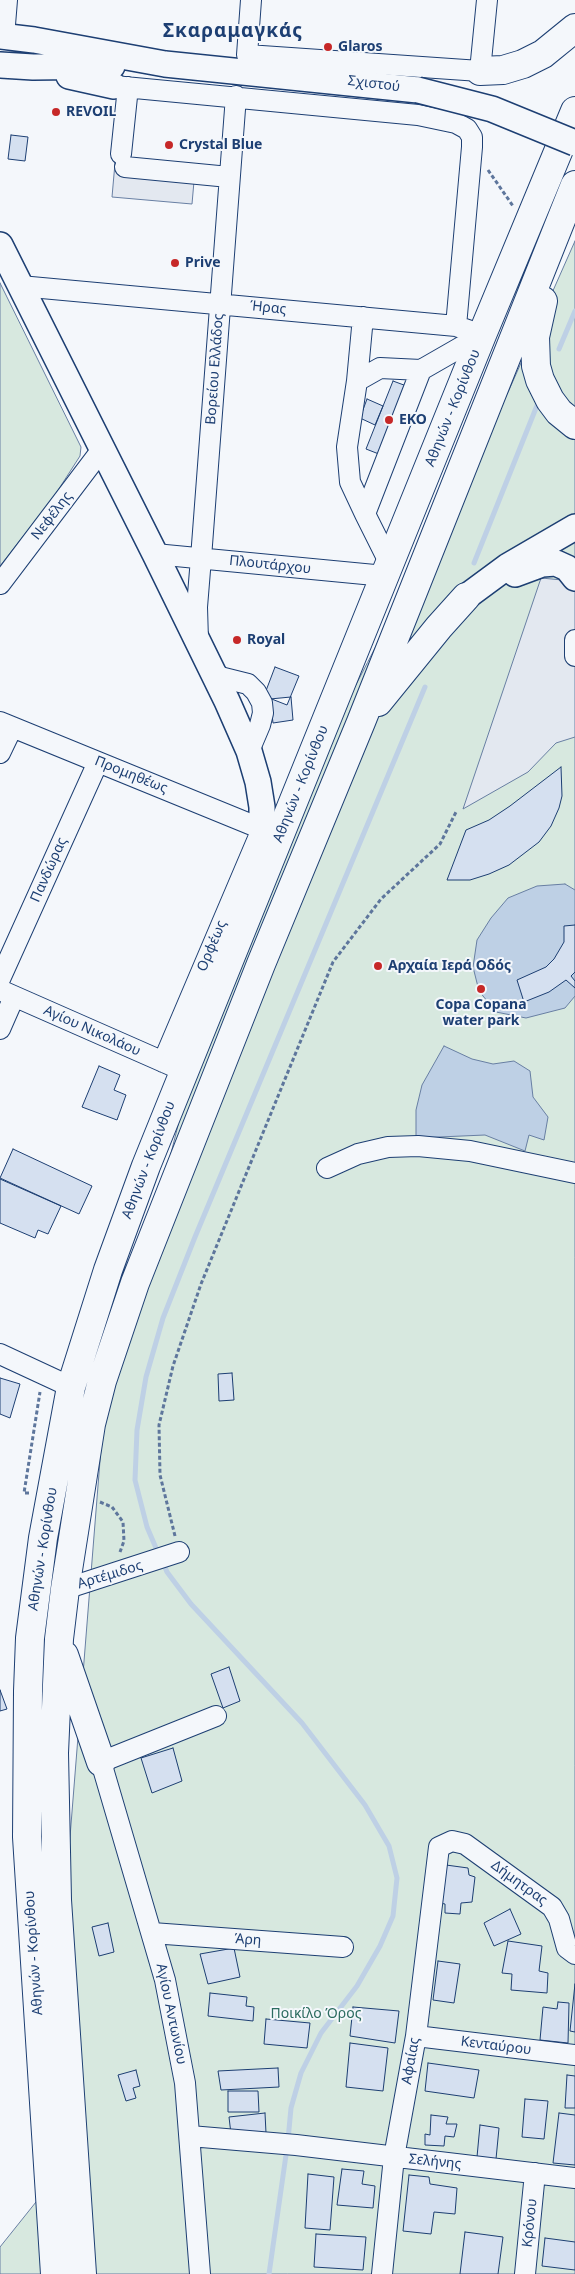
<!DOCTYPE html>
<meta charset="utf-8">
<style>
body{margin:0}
canvas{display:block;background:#f4f7fb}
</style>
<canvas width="575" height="2274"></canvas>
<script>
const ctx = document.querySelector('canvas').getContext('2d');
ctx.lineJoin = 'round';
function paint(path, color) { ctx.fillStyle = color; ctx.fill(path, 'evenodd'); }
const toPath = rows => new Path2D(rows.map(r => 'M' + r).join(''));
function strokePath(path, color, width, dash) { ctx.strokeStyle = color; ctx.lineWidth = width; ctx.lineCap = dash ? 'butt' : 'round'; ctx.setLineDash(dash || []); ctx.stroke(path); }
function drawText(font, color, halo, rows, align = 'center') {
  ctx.font = font + ' "Noto Sans",sans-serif'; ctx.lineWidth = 4; ctx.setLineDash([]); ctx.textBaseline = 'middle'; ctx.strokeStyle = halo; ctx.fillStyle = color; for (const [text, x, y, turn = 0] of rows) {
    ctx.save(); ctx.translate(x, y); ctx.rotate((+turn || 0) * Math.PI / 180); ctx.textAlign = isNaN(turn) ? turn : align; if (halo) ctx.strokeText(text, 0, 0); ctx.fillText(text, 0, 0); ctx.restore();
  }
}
const green = toPath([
 [575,241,575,2274,0,2274,0,2247,44,2192,59,1975,103,1423,226,935,509,390,575,241],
 [0,283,81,447,80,456,53,498,0,566,0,283]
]);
const parking = toPath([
 [115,163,195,170,192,204,112,197,115,163],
 [541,578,573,581,575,584,575,737,556,743,528,772,463,809,541,578]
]);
const water = toPath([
 [565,884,575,890,575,996,565,1008,526,1018,496,1012,479,991,473,967,477,940,491,918,508,898,537,886,565,884],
 [444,1046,472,1059,493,1064,514,1061,530,1071,533,1097,548,1117,544,1140,529,1135,525,1151,485,1135,416,1138,416,1110,422,1085,444,1046]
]);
const stream = toPath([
 [559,349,575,311],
 [474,563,538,403],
 [159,1555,147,1527,135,1480,137,1430,146,1377,163,1318,195,1237,425,687],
 [163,1562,167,1572,191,1604,302,1723,365,1805,389,1846,397,1878,393,1916,380,1946,357,1986,321,2033,301,2073,291,2108,288,2140],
 [269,2274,287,2148]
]);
const building = toPath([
 [11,135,28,137,25,161,8,159,11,135],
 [393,381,412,388,384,456,366,449,393,381],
 [367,399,383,406,375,425,360,418,367,399],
 [275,667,299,676,287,705,264,696,275,667],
 [291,697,293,720,273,723,270,699,291,697],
 [561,767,562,796,559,808,551,826,539,842,509,865,489,874,470,880,447,880,466,830,489,820,510,806,561,767],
 [575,925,575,972,571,976,575,981,575,988,566,980,549,992,524,1002,517,980,546,967,554,959,564,942,564,926,575,925],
 [99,1066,120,1075,114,1090,126,1095,117,1120,82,1107,99,1066],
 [13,1149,92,1186,79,1214,0,1178,13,1149],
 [0,1179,61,1206,48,1234,38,1230,35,1238,0,1223,0,1179],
 [232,1373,234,1400,219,1401,218,1374,232,1373],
 [0,1378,20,1384,10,1418,0,1414,0,1378],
 [229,1667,240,1701,223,1708,211,1674,229,1667],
 [0,1690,7,1709,0,1711,0,1690],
 [173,1748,182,1781,152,1793,141,1758,173,1748],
 [446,1865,468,1868,469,1875,475,1877,472,1902,461,1903,460,1914,445,1913,445,1904,440,1903,446,1865],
 [510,1909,521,1934,494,1946,484,1923,510,1909],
 [108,1923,114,1952,99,1956,92,1927,108,1923],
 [508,1941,542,1946,539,1971,548,1973,547,1993,511,1990,512,1974,502,1973,508,1941],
 [234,1948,240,1977,208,1984,200,1954,234,1948],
 [438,1961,460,1964,454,2003,433,2000,438,1961],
 [575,1984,575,2032,570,2031,575,1984],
 [210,1993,247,1997,246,2006,254,2007,253,2021,208,2016,210,1993],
 [558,2002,569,2003,568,2043,540,2040,543,2007,557,2009,558,2002],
 [353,2007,399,2011,395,2043,350,2036,353,2007],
 [266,2019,310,2023,307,2048,264,2044,266,2019],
 [350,2043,388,2048,383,2091,346,2087,350,2043],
 [428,2063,479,2070,474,2098,425,2091,428,2063],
 [278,2068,279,2087,221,2090,218,2071,278,2068],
 [136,2070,140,2086,133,2088,136,2098,126,2101,118,2075,136,2070],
 [567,2075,575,2076,575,2108,565,2108,567,2075],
 [228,2091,258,2091,259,2112,228,2112,228,2091],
 [525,2099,548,2101,544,2139,522,2137,525,2099],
 [265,2113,266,2133,231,2134,229,2117,265,2113],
 [559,2113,575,2115,575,2165,553,2163,559,2113],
 [431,2115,448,2117,446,2124,457,2124,454,2137,445,2136,444,2146,425,2145,425,2134,430,2135,431,2115],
 [480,2125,499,2128,496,2159,477,2157,480,2125],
 [342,2169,364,2171,362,2184,375,2186,373,2208,337,2205,342,2169],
 [308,2174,334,2177,330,2230,305,2228,308,2174],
 [409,2175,429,2177,430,2184,457,2188,455,2214,434,2212,431,2234,403,2231,409,2175],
 [465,2232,503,2237,498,2274,460,2274,465,2232],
 [316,2234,366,2237,363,2270,314,2267,316,2234],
 [545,2238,575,2242,575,2270,542,2266,545,2238]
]);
const path = toPath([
 [488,170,513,206],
 [29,1493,24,1493,40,1392],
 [100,1502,112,1507,123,1522,124,1541,120,1552],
 [175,1536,160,1475,159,1425,173,1366,201,1284,333,962,381,899,440,844,456,812]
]);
const minor = toPath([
 [251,0,247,55,480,71,487,0],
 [4,37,7,0],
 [114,86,418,115,456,123,467,129,472,137,472,147,456,326,482,335],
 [121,154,128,87],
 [125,167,229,177],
 [20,286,456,326],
 [363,317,357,381,347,447,350,482,365,514],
 [357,381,380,368,421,370,482,335],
 [155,554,385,576],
 [390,564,365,514,421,370],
 [0,584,103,448],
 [198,640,197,607,201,558,236,96],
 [575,640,575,656],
 [210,668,220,677,248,684,256,692,262,703,263,713,260,725,249,751],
 [0,722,262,829,163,1062],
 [0,753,12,728],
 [0,979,98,762],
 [0,990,175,1067],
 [0,1029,14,997],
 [327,1168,358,1154,388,1147,418,1146,470,1151,575,1173],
 [0,1354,71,1387],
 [65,1589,179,1552],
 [152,1933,343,1947],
 [416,2036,575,2055],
 [190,2136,296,2145,575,2178],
 [200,2274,185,2083,165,1980,101,1762,216,1716],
 [382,2274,394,2157,416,2036,439,1847,452,1841,465,1844,552,1907,559,1919,567,1948,575,1954],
 [525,2274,535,2173]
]);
const major = toPath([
 [0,36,34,40,165,64,418,90],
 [0,65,33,67,112,66],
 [69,76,114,86],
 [0,245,155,554,227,701,249,751,258,782,262,807,262,829],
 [515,574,542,564,556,563,567,568,575,578],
 [466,597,508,566,575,527]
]);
const highway = toPath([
 [480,71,503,70,523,64,543,54,575,28],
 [543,301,535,337,536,366,540,380,550,400,559,412,575,425],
 [378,702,439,627,466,597],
 [64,1655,101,1762],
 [55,2274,27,1837,28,1691,30,1638,43,1538,71,1387,108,1270,146,1166,482,335,575,111],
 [82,2274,57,1900,54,1753,59,1639,65,1589,91,1424,102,1381,135,1283,261,964,361,722,575,185]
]);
const majorBridge = toPath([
 [418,90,492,109,575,143]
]);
const markers = [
 [328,47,5,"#c62828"],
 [56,112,5,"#c62828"],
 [169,145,5,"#c62828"],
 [175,263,5,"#c62828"],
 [389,420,5,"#c62828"],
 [237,640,5,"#c62828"],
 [378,966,5,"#c62828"],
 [481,989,5,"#c62828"]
];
const poiNames = [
 ["Glaros",338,47],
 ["REVOIL",66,112],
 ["Crystal Blue",179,145],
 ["Prive",185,263],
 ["EKO",399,420],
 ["Royal",247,640],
 ["Αρχαία Ιερά Οδός",388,966],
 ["Copa Copana",481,1005,"center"],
 ["water park",481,1021,"center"]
];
const streetNames = [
 ["Σχιστού",374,84,7],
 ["Ήρας",268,308,6],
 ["Βορείου Ελλάδος",215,369,-86],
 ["Αθηνών - Κορίνθου",453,408,-68],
 ["Νεφέλης",52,516,-52],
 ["Πλουτάρχου",270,565,6],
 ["Προμηθέως",131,775,22],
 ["Αθηνών - Κορίνθου",301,784,-68],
 ["Πανδώρας",49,870,-66],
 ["Ορφέως",212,946,-67],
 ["Αγίου Νικολάου",92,1031,24],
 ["Αθηνών - Κορίνθου",149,1160,-69],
 ["Αθηνών - Κορίνθου",43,1549,-81],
 ["Αρτέμιδος",110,1575,-17],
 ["Δήμητρας",519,1883,36],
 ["Άρη",248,1940,4],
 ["Αθηνών - Κορίνθου",34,1953,-94],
 ["Αγίου Αντωνίου",171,2014,78],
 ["Κενταύρου",496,2046,7],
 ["Αφαίας",411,2061,-80],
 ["Σελήνης",435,2162,6],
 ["Κρόνου",530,2223,-84]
];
const parkNames = [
 ["Ποικίλο Όρος",316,2014]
];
const districtNames = [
 ["Σκαραμαγκάς",233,32]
];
paint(green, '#d7e8df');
strokePath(green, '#687fa3', 1);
paint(parking, '#e3e8f0');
strokePath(parking, '#687fa3', 1);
paint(water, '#bed0e5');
strokePath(water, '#687fa3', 1);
strokePath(stream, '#bed0e5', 5);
paint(building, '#d5e0f0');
strokePath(building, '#1d3f73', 1);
strokePath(minor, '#1d3f73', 22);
strokePath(major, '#1d3f73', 28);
strokePath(highway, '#1d3f73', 30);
strokePath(path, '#5e769c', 3, [4, 2.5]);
strokePath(minor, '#f4f7fb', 20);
strokePath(major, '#f4f7fb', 25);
strokePath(highway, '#f4f7fb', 28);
strokePath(majorBridge, '#1d3f73', 28, []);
strokePath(majorBridge, '#f4f7fb', 25);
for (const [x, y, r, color] of markers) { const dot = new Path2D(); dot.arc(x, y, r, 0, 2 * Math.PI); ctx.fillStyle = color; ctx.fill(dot); strokePath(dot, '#f4f7fb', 2); }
drawText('bold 14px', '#1d3f73', '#f4f7fb', poiNames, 'left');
drawText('14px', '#1d3f73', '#f4f7fb', streetNames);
drawText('14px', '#2c6c60', '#f4f7fb', parkNames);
ctx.letterSpacing = '1px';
drawText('bold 19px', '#1d3f73', '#f4f7fb', districtNames);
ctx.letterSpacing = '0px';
</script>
